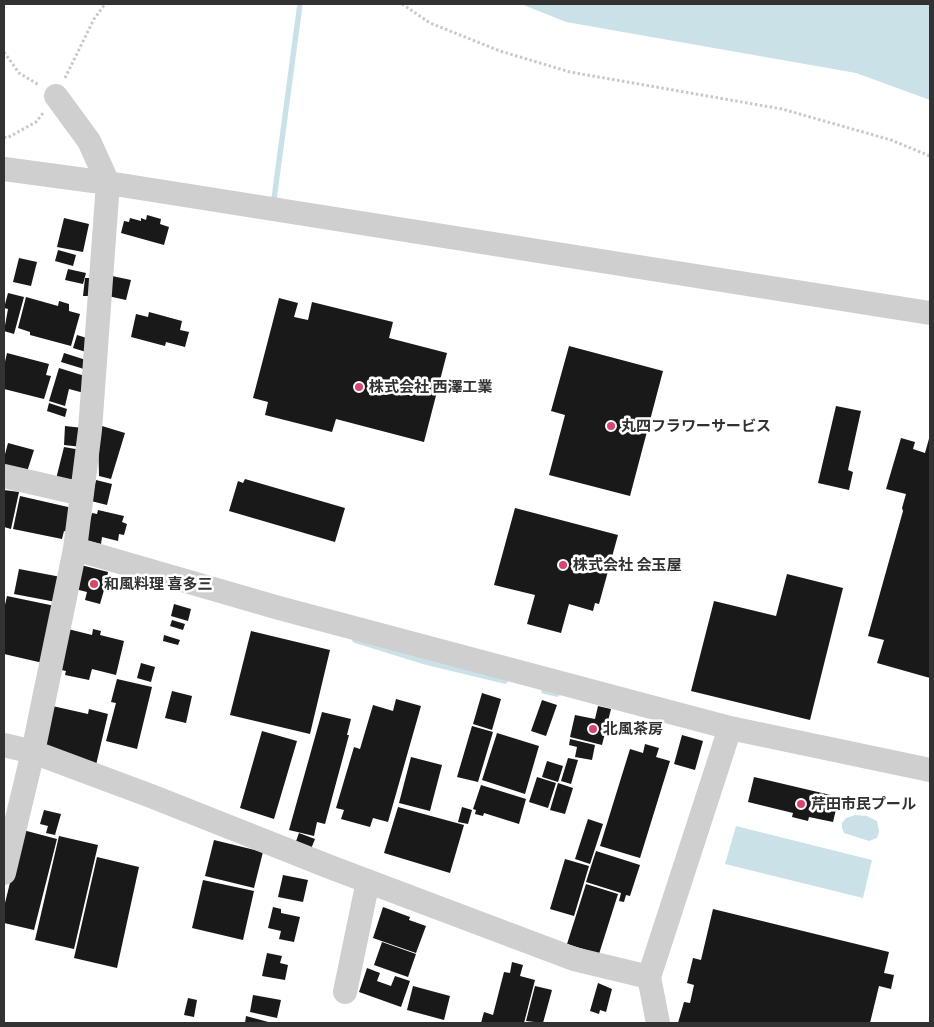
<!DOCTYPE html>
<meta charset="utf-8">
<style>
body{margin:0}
#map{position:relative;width:934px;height:1027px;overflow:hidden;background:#fff;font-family:"Public Sans",sans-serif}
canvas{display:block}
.frame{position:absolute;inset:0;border:5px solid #323232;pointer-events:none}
</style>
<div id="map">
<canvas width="934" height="1027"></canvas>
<div class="frame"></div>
</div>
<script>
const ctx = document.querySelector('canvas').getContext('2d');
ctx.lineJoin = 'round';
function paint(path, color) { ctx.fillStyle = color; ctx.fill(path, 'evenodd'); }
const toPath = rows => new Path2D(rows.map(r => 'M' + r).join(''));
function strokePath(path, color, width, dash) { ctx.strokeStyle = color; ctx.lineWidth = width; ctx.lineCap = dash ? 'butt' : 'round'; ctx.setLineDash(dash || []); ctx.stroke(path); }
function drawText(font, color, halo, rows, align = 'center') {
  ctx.font = font + ' "Public Sans","Noto Sans JP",sans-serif'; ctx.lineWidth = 5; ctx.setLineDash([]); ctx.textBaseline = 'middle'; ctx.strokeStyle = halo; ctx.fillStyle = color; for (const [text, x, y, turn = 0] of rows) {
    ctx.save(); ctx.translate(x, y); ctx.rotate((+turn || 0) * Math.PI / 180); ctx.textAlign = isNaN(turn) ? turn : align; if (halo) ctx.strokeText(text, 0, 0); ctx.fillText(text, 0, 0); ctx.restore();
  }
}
const water = toPath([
 [521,4,930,4,930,100,856,73,566,22],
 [855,815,867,816,877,821,879,831,877,838,869,841,844,833,842,828,842,823,846,818],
 [736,826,872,860,863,898,725,864]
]);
const stream = toPath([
 [274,199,300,4],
 [355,640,426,662,505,681],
 [544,691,557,694]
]);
const building = toPath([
 [147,215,161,219,160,224,169,227,164,245,121,233,124,221,129,222,130,218,141,221,141,218,146,220],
 [64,218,89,224,83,252,57,247],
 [58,250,76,255,73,266,55,261],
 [19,258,37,262,31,286,13,282],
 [68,269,86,273,83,284,65,280],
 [112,276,131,280,126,300,108,296],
 [85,278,94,278,94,296,83,296],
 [8,293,24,297,14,334,4,331,8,309,4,308],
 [26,297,58,306,59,301,69,304,69,311,80,314,71,346,30,335,30,332,18,328],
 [279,298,298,303,294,317,308,320,312,302,393,322,389,338,447,353,424,442,336,419,332,432,265,415,268,402,253,398],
 [149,312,182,321,180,330,189,332,185,347,166,342,165,346,131,337,136,314,148,317],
 [77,335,90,339,86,352,73,348],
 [569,346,663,371,630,496,549,475,565,415,551,411],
 [7,353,49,364,46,375,51,376,44,399,4,389,4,366],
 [64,353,86,360,84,369,61,362],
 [59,368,88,377,84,393,69,389,65,406,49,401],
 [49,403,67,409,65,417,47,411],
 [836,406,861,411,848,470,853,472,849,490,818,483],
 [65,426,83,428,82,447,64,445],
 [102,426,125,433,111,479,99,476,98,430],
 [930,435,930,678,877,663,884,640,868,636,903,511,902,508,906,494,886,489,901,438,915,442,913,449,925,453],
 [8,443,34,450,26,475,4,468,4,458],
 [64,447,81,450,74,483,56,479],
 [245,479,345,508,335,542,229,511,238,481,243,483],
 [96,480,112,484,107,505,91,501],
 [4,490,19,492,11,529,4,527],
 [20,496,68,507,72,512,68,532,64,531,62,539,13,529],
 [515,508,618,535,599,604,595,603,593,611,569,604,561,633,527,624,535,595,494,585],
 [98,510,124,516,122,522,127,524,124,535,119,534,118,541,102,537,101,544,85,540,92,513,97,514],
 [81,565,108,572,107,578,110,579,106,591,104,590,100,604,85,600,87,592,75,589],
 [19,569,61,577,56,602,14,594],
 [787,574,843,588,810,720,691,691,714,601,776,616],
 [7,596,55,606,43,663,4,654,4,609],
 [174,604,191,609,188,621,171,616],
 [172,620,185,624,183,630,170,626],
 [64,628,92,635,93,629,101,631,100,635,124,641,116,675,92,669,89,680,65,675,66,671,57,669],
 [251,631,330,650,310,734,230,715],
 [164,635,180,640,178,645,163,641],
 [141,663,155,667,151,682,137,678],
 [117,679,152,687,137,749,106,741,116,703,111,702],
 [172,691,192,696,186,723,165,718],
 [482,693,501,699,492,730,473,724],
 [396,699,421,706,388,822,373,818,370,827,341,819,344,810,336,808,354,747,360,749,373,705,393,711],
 [542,700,557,705,546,736,531,731],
 [48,705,88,714,89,709,108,714,96,765,38,746],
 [598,706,611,709,602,745,570,737,575,715,595,719],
 [322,712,351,719,347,735,349,735,325,824,317,822,314,836,289,830],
 [472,726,493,732,478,782,457,777],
 [262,731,297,741,274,819,240,808],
 [497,733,539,746,525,794,482,780],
 [682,735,703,741,695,770,674,764],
 [570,739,595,745,592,760,575,757,577,747,569,745],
 [645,744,659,748,656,757,670,761,640,858,600,846,630,749,643,753],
 [411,757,442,765,430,811,399,803],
 [568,758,578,760,571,784,561,781],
 [547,761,563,766,558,782,542,777],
 [537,777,556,783,548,808,529,802],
 [754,777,839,797,833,822,809,817,808,821,792,817,793,813,748,802],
 [558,783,573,788,565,814,550,810],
 [481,785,526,799,519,824,484,813,483,816,475,814,476,810,473,809],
 [398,807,464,825,450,873,384,853],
 [462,807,472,810,468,824,458,822],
 [44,810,61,814,55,835,46,833,48,826,40,824],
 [588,819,603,824,590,864,575,859],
 [23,830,57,839,34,930,4,923,4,907],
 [299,833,315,839,311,849,295,844],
 [59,836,98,845,74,949,35,940],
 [214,840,263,852,254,888,205,876],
 [596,851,640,865,630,896,626,895,624,902,619,901,621,893,586,882],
 [97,857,139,867,117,968,74,958],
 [565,859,589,866,574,916,550,909],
 [283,875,308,880,303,902,278,897],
 [203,880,254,891,243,940,192,928],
 [586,884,618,894,599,954,567,944],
 [273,907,281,909,281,913,300,917,294,942,279,939,281,931,268,928],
 [383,907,410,917,409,920,426,926,416,953,373,938],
 [713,909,889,952,884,973,894,975,891,989,879,986,870,1023,678,1023,684,1002,690,1003,694,985,687,983,693,958,701,960],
 [382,942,416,954,408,977,374,965],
 [267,953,282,956,280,963,288,965,285,980,262,976],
 [512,962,523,965,520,976,535,980,524,1023,481,1023,484,1012,493,1015,504,972,510,973],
 [367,968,380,973,377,981,391,986,395,976,410,981,401,1007,359,992],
 [598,983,612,989,606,1012,600,1010,599,1014,590,1011],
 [413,986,450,996,444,1020,407,1010],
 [535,986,552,990,543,1023,526,1021],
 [253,995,281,1000,277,1018,250,1012],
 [188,998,197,1000,194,1017,184,1015],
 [246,1016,272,1023,245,1023]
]);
const path = toPath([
 [402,4,430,23,500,51,570,72,782,109,891,140,930,156],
 [4,52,19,73,39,85],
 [65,78,94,19,105,4],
 [4,137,7,138,36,122,43,113]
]);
const minor = toPath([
 [4,169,108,183,930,313],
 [4,476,82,494],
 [75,549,279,608,730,728,930,770],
 [4,745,33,752,151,796,330,867,574,959,649,977,730,728],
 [4,873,33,752,75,549,90,430,108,183,89,141,56,96],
 [649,977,658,1023],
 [345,992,368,881]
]);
const markers = [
 [359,387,5,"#d7466f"],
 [611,426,5,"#d7466f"],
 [563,565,5,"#d7466f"],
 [94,584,5,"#d7466f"],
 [593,729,5,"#d7466f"],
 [801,804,5,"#d7466f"]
];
const poiNames = [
 ["株式会社 西澤工業",369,387],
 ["丸四フラワーサービス",621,426],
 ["株式会社 会玉屋",573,565],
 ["和風料理 喜多三",104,584],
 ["北風茶房",603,729],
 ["芹田市民プール",811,804]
];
paint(water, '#cae2e7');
strokePath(stream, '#cae2e7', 5.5);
paint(building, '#191919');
strokePath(path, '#c9c9c9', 3, [2.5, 2.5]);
strokePath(minor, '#cfcfcf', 24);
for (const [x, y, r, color] of markers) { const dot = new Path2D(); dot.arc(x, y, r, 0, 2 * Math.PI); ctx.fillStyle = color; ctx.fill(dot); strokePath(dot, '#fff', 2); }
drawText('bold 15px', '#323232', '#fff', poiNames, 'left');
</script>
